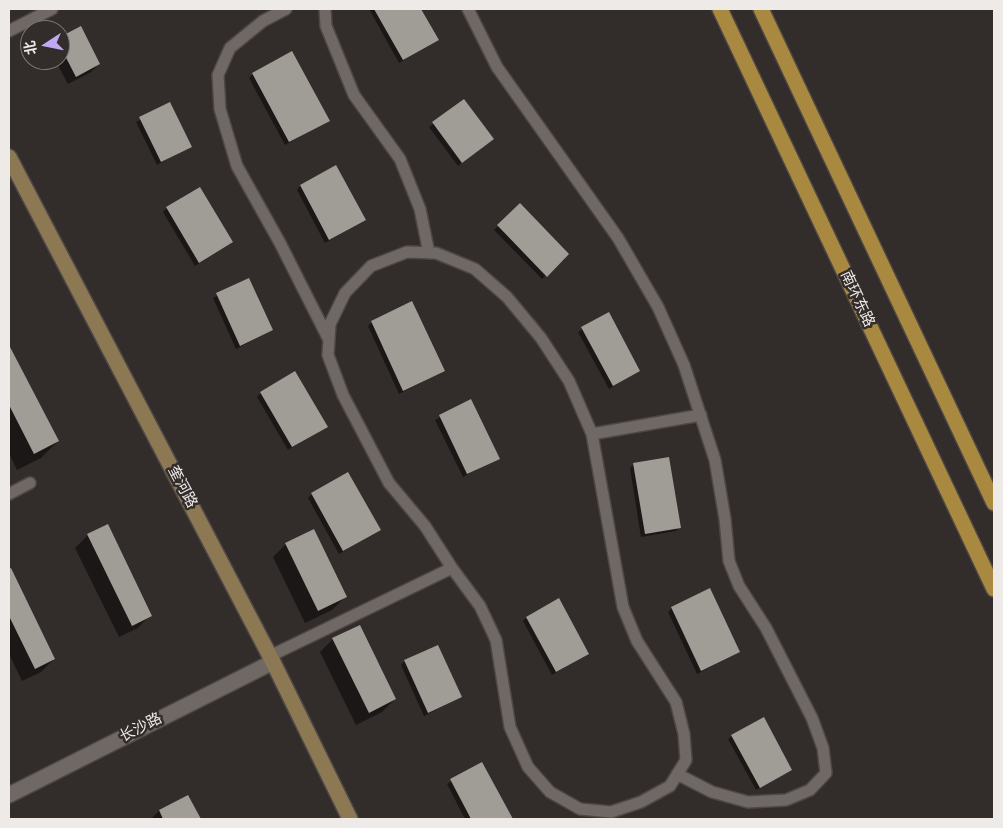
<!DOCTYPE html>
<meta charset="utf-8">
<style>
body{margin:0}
#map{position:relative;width:1003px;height:828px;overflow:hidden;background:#322c2a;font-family:"Varela Round","Noto Sans SC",sans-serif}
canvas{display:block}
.frame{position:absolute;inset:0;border:10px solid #eeeae8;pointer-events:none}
.north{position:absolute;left:20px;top:20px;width:50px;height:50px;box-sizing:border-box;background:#322c2a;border:1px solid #7d7876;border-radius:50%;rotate:259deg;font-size:14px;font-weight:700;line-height:20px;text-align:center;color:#eeeae8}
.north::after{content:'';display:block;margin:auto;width:18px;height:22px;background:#c1a8f3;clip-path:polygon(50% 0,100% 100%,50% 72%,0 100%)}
</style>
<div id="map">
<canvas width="1003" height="828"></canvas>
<div class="frame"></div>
<div class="north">北</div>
</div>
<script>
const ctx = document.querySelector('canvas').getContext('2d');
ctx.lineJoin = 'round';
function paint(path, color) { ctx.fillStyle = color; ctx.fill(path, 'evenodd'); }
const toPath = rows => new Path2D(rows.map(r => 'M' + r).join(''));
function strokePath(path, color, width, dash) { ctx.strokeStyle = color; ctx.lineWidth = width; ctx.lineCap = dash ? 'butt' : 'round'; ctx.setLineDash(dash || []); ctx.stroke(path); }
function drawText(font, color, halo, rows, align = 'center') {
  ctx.font = font + ' "Varela Round","Noto Sans SC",sans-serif'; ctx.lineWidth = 5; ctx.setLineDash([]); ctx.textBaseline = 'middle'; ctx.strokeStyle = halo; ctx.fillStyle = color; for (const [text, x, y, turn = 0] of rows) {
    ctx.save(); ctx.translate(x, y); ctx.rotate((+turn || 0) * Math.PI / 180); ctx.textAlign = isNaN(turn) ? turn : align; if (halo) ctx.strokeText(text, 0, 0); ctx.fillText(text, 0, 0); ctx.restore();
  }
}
const shadow = toPath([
 [369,9,420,9,437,39,399,63],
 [60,39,99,64,91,72,68,84,55,60,60,60],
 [253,74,328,120,285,145,249,78],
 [464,101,488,143,458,166,429,127],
 [169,104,190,146,157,165,136,122],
 [300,186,365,220,325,243,297,190],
 [520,205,568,254,542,279,494,230],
 [167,208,232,242,195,266,163,212],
 [248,280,272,330,236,349,213,298],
 [608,314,639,370,609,389,578,332],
 [372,322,443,371,399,394,368,326],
 [9,347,58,441,41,458,17,470,9,453],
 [261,393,326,426,288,450,257,397],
 [471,401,498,458,463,477,435,420],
 [634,464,680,527,676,531,641,537,630,468],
 [312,494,379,530,339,554,308,498],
 [88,535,150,615,138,628,119,637,75,548],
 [286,544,345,597,332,610,305,623,273,557],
 [9,570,54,659,41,672,22,681,9,654],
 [672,608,739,652,697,674,668,612],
 [526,618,588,654,552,675,523,621],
 [359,627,395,699,382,712,356,725,320,652,333,639],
 [405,661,461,697,424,716,401,665],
 [732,736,790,770,756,790,728,739],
 [482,763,512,819,465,819,447,784],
 [188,796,199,819,151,819,159,811]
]);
const building = toPath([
 [374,9,421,9,439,40,403,60],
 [81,26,100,64,76,77,60,46,60,37],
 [292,51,330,121,289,142,252,73],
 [464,99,494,139,462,163,432,122],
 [170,102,192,147,161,162,139,117],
 [336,165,366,220,329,240,300,185],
 [200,187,233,242,199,263,166,207],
 [520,203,569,254,547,277,497,225],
 [249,278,273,330,240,346,216,293],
 [412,301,445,371,403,391,371,321],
 [609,312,640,371,613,386,581,327],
 [9,345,59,441,34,454,9,405],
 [295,371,328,427,292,447,260,392],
 [471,399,500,459,467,474,439,415],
 [669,457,681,528,645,534,633,463],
 [348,472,381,530,343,551,311,493],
 [108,524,152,616,132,626,87,534],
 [314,529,347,597,318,611,285,543],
 [11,568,55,659,35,669,9,616,9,569],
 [710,588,740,652,701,671,671,607],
 [559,598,589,654,556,672,526,617],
 [360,625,396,699,369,713,332,638],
 [438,645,462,697,428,713,404,660],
 [764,717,792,770,760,788,731,735],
 [482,762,513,819,471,819,450,779],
 [188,795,201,819,163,819,159,810]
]);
const lane = toPath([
 [286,9,263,21,230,48,218,75,220,109,237,166,280,243,328,338],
 [325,9,326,26,354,95,400,159,420,209,429,253],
 [468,9,497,67,618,238,658,307,684,365,715,460,725,519,729,561,739,586,766,628,812,718,823,748,826,773,810,790,786,800,748,802,712,792,677,774],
 [9,31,52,9],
 [407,252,436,253,475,269,507,297,541,338,569,381,592,434,623,607,637,641,676,702,684,734,686,760,670,786,641,802,611,812,580,809,550,792,528,767,510,727,496,640,480,606,452,568,425,526,389,483,343,395,328,355,330,324,345,293,371,266,407,252],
 [592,434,701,415],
 [9,494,30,483],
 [270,656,452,568]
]);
const street = toPath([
 [9,795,273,662]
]);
const secondary = toPath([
 [9,157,273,662,350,819]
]);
const primary = toPath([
 [720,9,994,589],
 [761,9,994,503]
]);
const streetNames = [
 ["南环东路",857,299,65],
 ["奎河路",182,487,62],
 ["长沙路",141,728,-27]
];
paint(shadow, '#0007');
paint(building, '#a09c96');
strokePath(lane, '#4d4745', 14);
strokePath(street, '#4d4745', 18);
strokePath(secondary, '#4d4745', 18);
strokePath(primary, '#4d4745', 18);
strokePath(lane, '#6f6865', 11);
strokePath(street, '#6f6865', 15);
strokePath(secondary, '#8c7852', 15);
strokePath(primary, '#a98940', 15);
drawText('15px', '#eeeae8', '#322c2a', streetNames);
</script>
